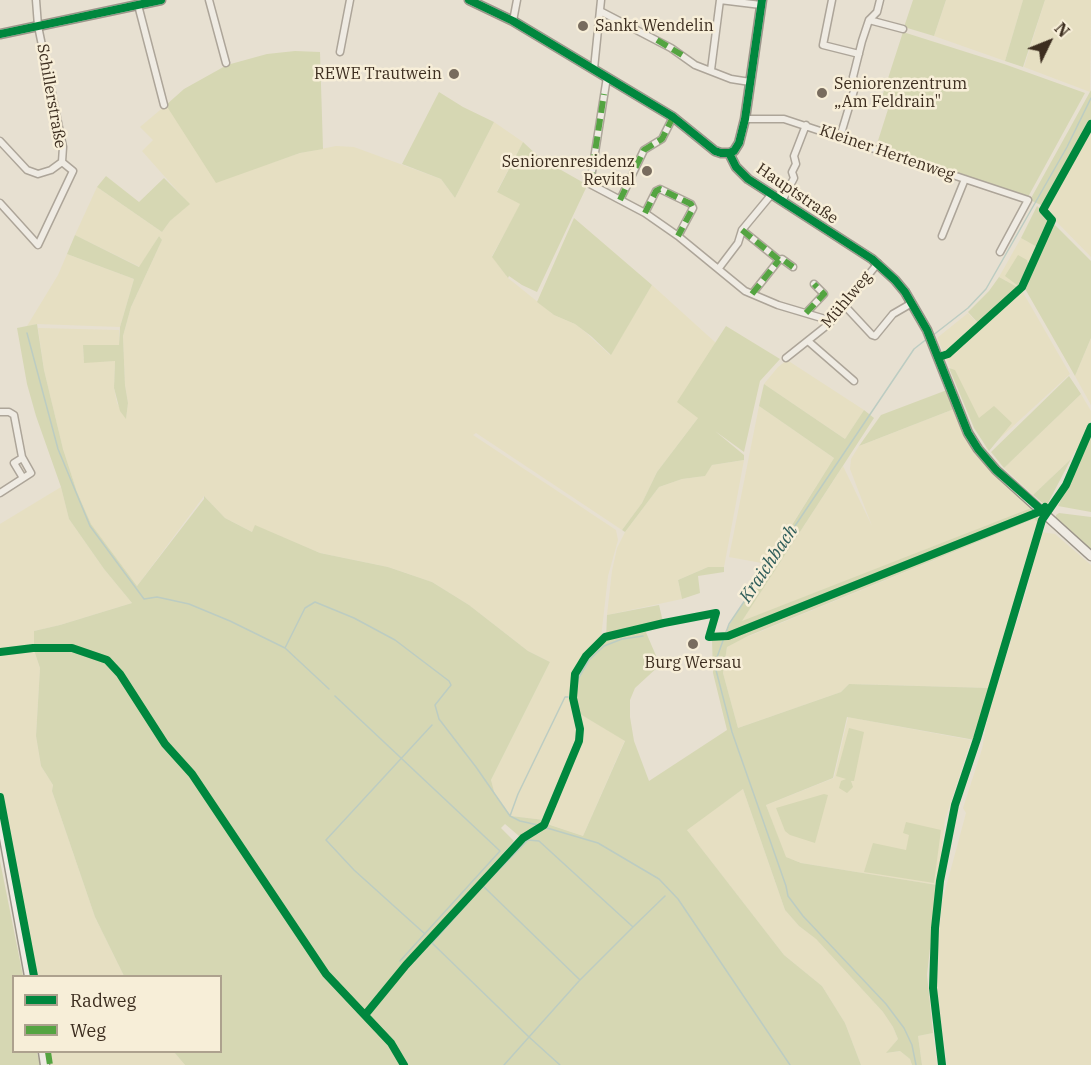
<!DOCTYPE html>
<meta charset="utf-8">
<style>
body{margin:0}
#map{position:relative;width:1091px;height:1065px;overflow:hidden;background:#e7e0d1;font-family:"IBM Plex Serif",serif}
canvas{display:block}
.legend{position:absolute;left:12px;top:975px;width:210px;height:78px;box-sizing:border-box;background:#f7eed8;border:2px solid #ada18e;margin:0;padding:8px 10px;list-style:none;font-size:18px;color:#3d2e20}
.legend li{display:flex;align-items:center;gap:12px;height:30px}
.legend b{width:30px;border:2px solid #ada18e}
.north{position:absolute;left:1019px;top:12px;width:60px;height:60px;-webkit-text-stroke:4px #f7eed8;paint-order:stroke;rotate:47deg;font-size:16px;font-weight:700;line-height:24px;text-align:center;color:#3d2e20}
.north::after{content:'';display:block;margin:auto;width:21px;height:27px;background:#3d2e20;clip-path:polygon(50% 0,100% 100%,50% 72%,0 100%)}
</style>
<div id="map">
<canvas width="1091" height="1065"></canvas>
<ul class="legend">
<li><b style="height:8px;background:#00873e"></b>Radweg</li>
<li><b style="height:8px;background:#54a441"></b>Weg</li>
</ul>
<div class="north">N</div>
</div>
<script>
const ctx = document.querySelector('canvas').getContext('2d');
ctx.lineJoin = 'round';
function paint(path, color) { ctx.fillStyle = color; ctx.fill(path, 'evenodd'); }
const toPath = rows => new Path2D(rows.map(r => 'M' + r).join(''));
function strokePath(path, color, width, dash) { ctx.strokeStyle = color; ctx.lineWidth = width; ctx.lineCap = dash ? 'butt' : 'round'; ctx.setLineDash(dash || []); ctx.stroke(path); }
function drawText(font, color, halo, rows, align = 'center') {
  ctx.font = font + ' "IBM Plex Serif",serif'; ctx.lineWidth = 5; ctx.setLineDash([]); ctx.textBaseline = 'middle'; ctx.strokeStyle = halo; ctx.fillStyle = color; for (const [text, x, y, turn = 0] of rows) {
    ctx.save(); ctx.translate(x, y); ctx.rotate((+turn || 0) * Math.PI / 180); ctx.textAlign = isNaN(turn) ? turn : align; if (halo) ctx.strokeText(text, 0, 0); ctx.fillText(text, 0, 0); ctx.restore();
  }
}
const farmland = toPath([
 [946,0,1023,0,1005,61,934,36],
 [1045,0,1091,0,1090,92,1024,67],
 [166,105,268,164,300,153,336,146,354,147,441,179,455,198,494,122,523,142,497,191,521,204,492,256,508,278,554,315,575,324,583,330,610,355,652,285,716,343,704,363,698,418,657,472,642,503,622,530,476,433,473,435,616,530,618,540,608,576,601,638,580,662,570,690,578,737,544,820,511,816,495,795,491,780,550,662,528,651,469,605,432,582,388,567,320,553,256,526,252,532,225,518,204,496,137,586,91,524,77,492,63,449,44,370,38,328,119,330,119,345,83,345,84,362,115,361,114,388,117,403,126,418,128,403,125,385,123,336,131,307,162,240,159,236,140,267,75,235,97,187,162,232,170,221,189,204,142,151,153,140,140,127],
 [1091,125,1091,257,1049,214,1048,207],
 [1021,238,1037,247,1019,288,999,277],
 [67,254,134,279,120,327,37,324,27,326,58,275],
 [1021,289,1070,374,987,450,937,338,968,313,981,327],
 [1091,338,1091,405,1075,376],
 [787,360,864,410,845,439,764,384,778,367],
 [1081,394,1091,411,1091,420,1080,448,1077,452,1075,451,1071,459,1033,495,1004,468],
 [759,406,834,458,767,564,729,557],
 [954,409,974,453,988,468,1031,508,741,622,843,466,872,526,850,469,851,459,859,446],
 [744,460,724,567,708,567,678,580,682,599,607,615,612,571,617,548,625,532,659,487,682,479,704,476,712,465],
 [61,487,69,519,104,569,132,603,60,625,34,631,34,650,40,668,36,736,41,766,53,785,52,791,95,917,124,976,36,976,0,790,0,524],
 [1035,519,1039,523,1038,531,990,688,849,684,841,692,738,728,723,673,727,647,735,642],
 [1041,532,1055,534,1091,565,1091,1065,947,1065,937,992,938,943,942,902,966,813,963,808,982,749,988,715,1027,589],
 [580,714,625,740,583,836,547,824,580,744,582,735],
 [848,717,971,740,945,820,937,885,801,863,785,857,766,805,834,778],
 [743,789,785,910,799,926,816,939,883,1012,893,1027,898,1039,887,1053,900,1051,910,1059,912,1065,861,1065,845,1023,822,986,784,955,686,829],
 [933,1033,937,1065,922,1065,918,1036],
 [49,1052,174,1052,185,1065,51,1065]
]);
const green = toPath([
 [913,0,946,0,934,36,904,27],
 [1023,0,1045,0,1023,67,1005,61],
 [903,32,1004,64,1085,93,1028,197,876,147,890,103,881,100],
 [295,51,320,52,323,149,300,153,216,183,166,105,184,89,227,65,267,54],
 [1091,90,1091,119,1043,206,1030,200],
 [439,92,463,107,494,122,455,198,441,179,402,164],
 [523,142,540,158,584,183,586,188,537,292,522,285,509,276,508,278,492,257,520,204,497,192],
 [106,176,139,202,164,178,190,204,170,221,162,232,97,187],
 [1037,206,1047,215,1049,221,1037,247,1021,238],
 [574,218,652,285,611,355,591,336,575,324,554,315,537,302],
 [1053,223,1091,261,1091,338,1075,376,1024,287],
 [75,235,139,267,159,236,162,240,131,307,123,336,125,385,128,403,126,419,120,411,114,388,115,361,84,363,83,345,119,345,120,327,134,279,67,254],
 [1018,255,1027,260,1029,267,1020,285,1017,285,1005,276],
 [999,277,1019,288,979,324,968,312,989,291],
 [37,324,44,370,63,449,77,492,91,524,137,586,204,499,204,496,225,518,252,532,255,525,320,553,388,567,432,582,469,605,528,651,550,662,491,780,495,795,511,816,544,820,539,828,529,830,519,836,505,824,501,828,514,841,403,964,408,969,523,843,532,836,540,833,547,824,583,836,625,741,580,714,574,695,574,682,581,664,594,649,606,640,607,615,659,605,664,626,645,630,660,665,635,688,630,700,630,717,634,741,649,781,727,730,713,673,712,639,714,635,723,635,834,458,759,406,764,384,845,439,864,410,874,418,742,621,1031,508,1033,515,1039,518,1039,523,1034,519,748,636,727,647,723,673,738,728,841,692,849,684,990,688,975,740,847,717,833,778,766,805,786,857,801,863,937,885,927,975,933,1033,918,1036,922,1065,912,1065,910,1059,900,1051,886,1053,898,1039,893,1027,883,1012,816,939,799,926,785,910,743,789,687,830,784,955,822,986,845,1023,861,1065,185,1065,174,1052,220,1052,220,976,124,976,95,917,52,791,53,785,41,766,36,736,40,668,34,650,34,631,60,625,132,603,104,569,69,519,61,487,36,416,27,384,17,328],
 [726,326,780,359,760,381,744,452,715,431,744,455,744,460,712,465,705,476,682,479,659,487,625,532,622,530,642,503,657,472,698,418,677,402],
 [949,368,955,370,979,418,994,406,1012,423,989,451,974,428],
 [1069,376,1081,394,1004,468,991,452],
 [947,390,954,409,859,446,881,415],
 [1091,433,1091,512,1058,506,1079,463],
 [1071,459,1047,505,1046,506,1033,495],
 [1059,513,1091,517,1091,551,1056,518,1056,515],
 [708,567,724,567,724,572,698,576,700,593,682,599,678,580],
 [849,728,864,732,854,781,851,781,853,787,847,793,839,788,841,781,846,779,836,776],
 [824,794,828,795,815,843,790,835,785,831,776,808],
 [906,822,941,830,934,883,864,872,873,843,906,850,909,835,903,833],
 [0,861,23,976,14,976,14,1052,37,1052,40,1065,0,1065]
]);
const stream = toPath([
 [27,333,58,449,90,526,144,599,157,597,189,604,230,621,285,648],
 [932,336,968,308,986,289,1067,147,1091,98],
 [329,689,285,648,305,608,315,602,354,618,395,640,449,681,451,685,435,705,439,719,476,767,510,816],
 [576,695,578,679,589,660,604,646,622,639,643,636],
 [335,696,500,851,400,961],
 [538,825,520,821,510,816,518,794,565,697,568,697],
 [547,828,598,843,659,879,678,899,790,1065],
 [483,886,580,980,633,927,539,841,528,840,483,886,432,943,529,1037,504,1065],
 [633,927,665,896],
 [425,934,354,870,326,840,432,725],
 [560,1065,529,1037,579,981],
 [916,1065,912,1045,904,1028,886,1004,803,916,788,896,786,886,732,732,716,670,716,660,729,624,914,349,928,338]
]);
const street = toPath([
 [209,0,226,63],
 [832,0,823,45,859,54],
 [138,5,164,105],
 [600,11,671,48,695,65,731,79,750,82],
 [869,20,903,29],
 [513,21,517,0],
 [340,52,350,0],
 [594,69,601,0],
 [711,70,720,0,761,5],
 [607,77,590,184,645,213,678,236,745,291,778,305,825,319,830,323],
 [745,119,784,119,1028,200,1000,252],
 [840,137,856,84,853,77,862,41,869,20,877,12,880,0],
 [0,141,27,170,38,174,51,170,62,162,63,147,38,26,36,0],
 [620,200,644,150,662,139,673,117],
 [782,201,794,178,792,172,796,164,794,156,806,125],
 [0,203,38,245,73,171,62,162],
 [645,213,656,191,660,189,691,204,693,208,678,236],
 [742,230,779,260,782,259,793,267],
 [942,236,965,179],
 [719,268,738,243,742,230,771,195],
 [752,294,779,260],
 [845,306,872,335,875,336,893,314,912,303],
 [806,313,824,294,814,284],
 [808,341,854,381],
 [786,358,830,323,878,263],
 [0,412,9,412,14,415,22,457,31,473,0,493],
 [22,458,14,463,23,478]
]);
const secondary = toPath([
 [469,0,513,21,673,117,715,151,721,153,729,153],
 [0,34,161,0],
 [729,153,736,167,748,179,872,259,895,280,905,292,927,330,968,433,978,449,996,470,1091,556],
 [729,153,734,151,739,143,745,119,762,0],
 [0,816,29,976],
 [43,1052,45,1065]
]);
const quiet = toPath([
 [657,40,682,55],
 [590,184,604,94],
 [620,200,644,150,662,139,673,117],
 [645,213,656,191,660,189,691,204,693,208,678,236],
 [742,230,779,260,782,259,793,267],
 [752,294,779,260],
 [806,313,824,294,814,284],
 [48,1052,50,1065]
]);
const cycleway = toPath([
 [469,0,513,21,673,117,715,151,721,153,729,153],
 [0,34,161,0],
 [729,153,736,167,748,179,872,259,895,280,905,292,927,330,968,433,978,449,996,470,1046,514],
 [729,153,734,151,739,143,745,119,762,0],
 [939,357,948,354,1022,287,1052,220,1043,210,1091,124],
 [0,652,33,648,72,648,107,660,120,674,165,744,192,774,326,974,391,1043,404,1065],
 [0,797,34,976],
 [365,1015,406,965,523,838,544,825,579,741,580,729,573,698,575,674,586,656,605,637,664,623,716,613,709,637,728,636,1041,511,1045,507],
 [942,1065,933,988,935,928,940,881,955,805,977,739,1042,520,1066,485,1091,427]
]);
const markers = [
 [583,26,6,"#786c5e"],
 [454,74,6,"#786c5e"],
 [822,93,6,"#786c5e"],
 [647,171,6,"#786c5e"],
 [693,644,6,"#786c5e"]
];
const poiNames = [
 ["Sankt Wendelin",595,26],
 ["REWE Trautwein",442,74,"right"],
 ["Seniorenzentrum",834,84],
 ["„Am Feldrain\"",834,102],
 ["Seniorenresidenz",635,162,"right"],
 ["Revital",635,180,"right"],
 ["Burg Wersau",693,663,"center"]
];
const streetNames = [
 ["Schillerstraße",51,96,80],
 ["Kleiner Hertenweg",887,153,19],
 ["Hauptstraße",797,194,34],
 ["Mühlweg",847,300,-50]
];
const waterNames = [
 ["Kraichbach",769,564,-56]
];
paint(farmland, '#e6dfc2');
paint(green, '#d6d7b3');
strokePath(stream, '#bcccc2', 1.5);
strokePath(street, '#ada599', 9);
strokePath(secondary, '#9c958a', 11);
strokePath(street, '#efebe3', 6);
strokePath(secondary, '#efebe3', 8);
strokePath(quiet, '#54a441', 6, [12, 6]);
strokePath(cycleway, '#00873e', 8);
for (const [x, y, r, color] of markers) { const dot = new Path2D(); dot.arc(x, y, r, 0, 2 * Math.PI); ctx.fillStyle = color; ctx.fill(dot); strokePath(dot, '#f7eed8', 2); }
drawText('16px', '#3d2e20', '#f7eed8', poiNames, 'left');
drawText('16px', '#3d2e20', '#f7eed8', streetNames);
drawText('italic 18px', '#2f5d5a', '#f7eed8', waterNames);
</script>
